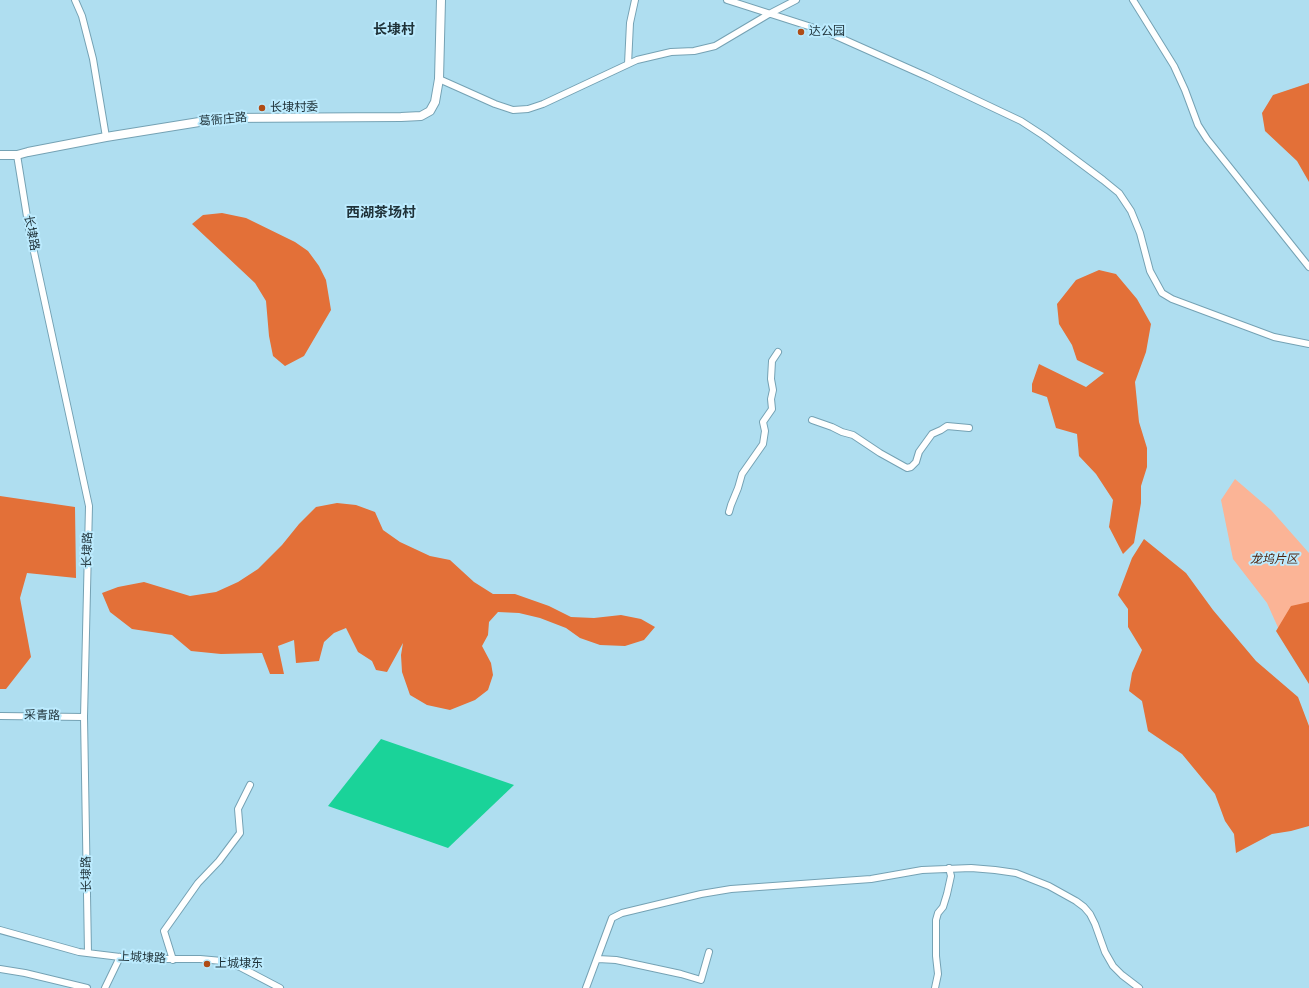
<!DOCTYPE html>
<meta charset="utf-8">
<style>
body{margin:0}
canvas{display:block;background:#afdef0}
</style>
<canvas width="1309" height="988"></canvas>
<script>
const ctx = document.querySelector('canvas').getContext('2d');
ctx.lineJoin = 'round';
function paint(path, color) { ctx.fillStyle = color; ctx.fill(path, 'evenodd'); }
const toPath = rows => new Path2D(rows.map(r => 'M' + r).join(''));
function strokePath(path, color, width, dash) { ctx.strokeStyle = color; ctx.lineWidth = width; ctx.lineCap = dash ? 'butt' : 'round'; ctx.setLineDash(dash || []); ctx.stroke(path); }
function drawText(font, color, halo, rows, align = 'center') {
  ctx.font = font + ' "Times New Roman","Noto Sans SC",serif'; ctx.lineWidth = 4; ctx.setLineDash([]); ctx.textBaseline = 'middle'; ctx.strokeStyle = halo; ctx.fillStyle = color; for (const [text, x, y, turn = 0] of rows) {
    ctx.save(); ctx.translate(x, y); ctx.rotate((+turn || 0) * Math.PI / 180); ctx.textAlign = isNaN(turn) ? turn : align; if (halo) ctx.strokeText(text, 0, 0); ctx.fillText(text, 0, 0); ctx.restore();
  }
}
const green = toPath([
 [1235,479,1271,510,1309,553,1309,671,1280,632,1267,603,1233,559,1221,500]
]);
const forest = toPath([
 [1309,83,1309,182,1297,161,1265,131,1262,113,1273,95],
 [222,213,246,218,295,242,308,251,319,266,326,280,331,310,304,356,285,366,273,356,269,336,266,301,255,283,192,224,203,215],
 [1099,270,1116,274,1137,299,1151,324,1146,352,1135,382,1139,422,1147,448,1147,467,1141,486,1141,503,1134,543,1123,554,1109,527,1113,500,1096,474,1079,456,1077,434,1056,428,1047,397,1032,392,1032,384,1039,364,1086,387,1104,373,1077,360,1072,345,1059,324,1057,304,1076,280],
 [0,496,75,507,76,578,27,573,20,598,31,657,6,689,0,689],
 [337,503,356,505,375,512,383,530,400,542,430,556,450,560,474,582,493,594,515,594,549,606,571,617,594,618,621,615,641,619,655,627,644,640,625,646,600,645,580,638,566,628,540,618,519,613,498,612,489,622,488,635,482,646,491,663,493,675,488,690,475,700,450,710,427,705,410,695,402,672,401,655,403,643,387,672,376,670,372,661,358,652,346,628,334,633,324,642,319,661,296,663,294,640,278,646,284,674,270,674,262,653,221,654,191,651,172,635,132,629,110,612,102,593,118,587,144,582,190,596,216,592,238,582,258,569,282,545,299,524,316,507],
 [1144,539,1186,573,1213,610,1256,661,1298,697,1309,726,1309,826,1291,831,1272,834,1236,853,1234,834,1225,821,1215,794,1182,754,1148,731,1142,701,1129,691,1132,673,1142,650,1128,627,1128,609,1118,595,1132,558],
 [1309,602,1309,684,1276,631,1291,606]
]);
const water = toPath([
 [381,739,514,785,448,848,328,806]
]);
const minor = toPath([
 [75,0,82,16,93,59,106,137],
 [727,0,827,32,928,77,1021,121,1044,136,1103,180,1119,193,1131,211,1140,233,1150,271,1162,293,1172,299,1274,337,1309,344],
 [1133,0,1174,66,1185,90,1198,125,1207,139,1309,267],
 [628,64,630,23,635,0],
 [439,79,495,104,513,110,528,109,543,104,637,60,671,52,694,51,715,46,769,14,796,0],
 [17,155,29,229,89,506,84,717,88,953],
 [812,420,832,427,842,432,853,435,880,453,907,468,911,467,916,462,919,452,932,434,941,430,947,426,969,428],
 [729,512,731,505,738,488,742,474,763,444,765,431,763,422,772,409,771,399,773,390,771,379,772,361,778,352],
 [0,716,84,717],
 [0,930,79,952,120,957,154,959,200,959,222,961,240,967,280,988],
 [598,959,616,960,681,974,701,980,709,952],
 [173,960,164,931,198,883,219,861,240,833,238,809,250,785],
 [0,969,25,973,87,988],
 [105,988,120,957],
 [586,988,612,918,622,913,701,894,731,889,871,879,922,870,971,868,995,870,1016,873,1049,886,1076,901,1084,907,1090,914,1095,924,1105,952,1113,966,1122,975,1139,988],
 [935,988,938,974,936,956,936,920,938,913,943,907,947,894,951,876,949,868]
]);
const tertiary = toPath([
 [0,155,17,155,28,152,106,137,224,118,401,117,421,116,430,111,435,102,439,79,441,0]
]);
const markers = [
 [801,32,4,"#af4c16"],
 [262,108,4,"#af4c16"],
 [207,964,4,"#af4c16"]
];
const poiNames = [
 ["达公园",809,32],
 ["长埭村委",270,108],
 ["上城埭东",215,964]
];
const streetNames = [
 ["葛衙庄路",223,120,-5],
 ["长埭路",31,233,79],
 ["长埭路",88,550,-88],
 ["采青路",42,716,1],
 ["长埭路",87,874,-91],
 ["上城埭路",142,958,3]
];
const parkNames = [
 ["龙坞片区",1274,560]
];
const quarterNames = [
 ["长埭村",394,30],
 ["西湖茶场村",381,213]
];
paint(green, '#fbb496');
paint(forest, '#e37038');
paint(water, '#1ad399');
strokePath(minor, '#75a2b4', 8);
strokePath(tertiary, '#75a2b4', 10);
strokePath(minor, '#fff', 6);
strokePath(tertiary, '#fff', 8);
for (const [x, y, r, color] of markers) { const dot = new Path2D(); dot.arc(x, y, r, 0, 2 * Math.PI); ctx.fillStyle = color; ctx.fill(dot); strokePath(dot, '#bcebfe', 1.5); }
drawText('12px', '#1f3239', '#bcebfe', poiNames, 'left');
drawText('12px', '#1f3239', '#bcebfe', streetNames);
drawText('italic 12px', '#50230d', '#bcebfe', parkNames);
drawText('bold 14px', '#1f3239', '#bcebfe', quarterNames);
</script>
